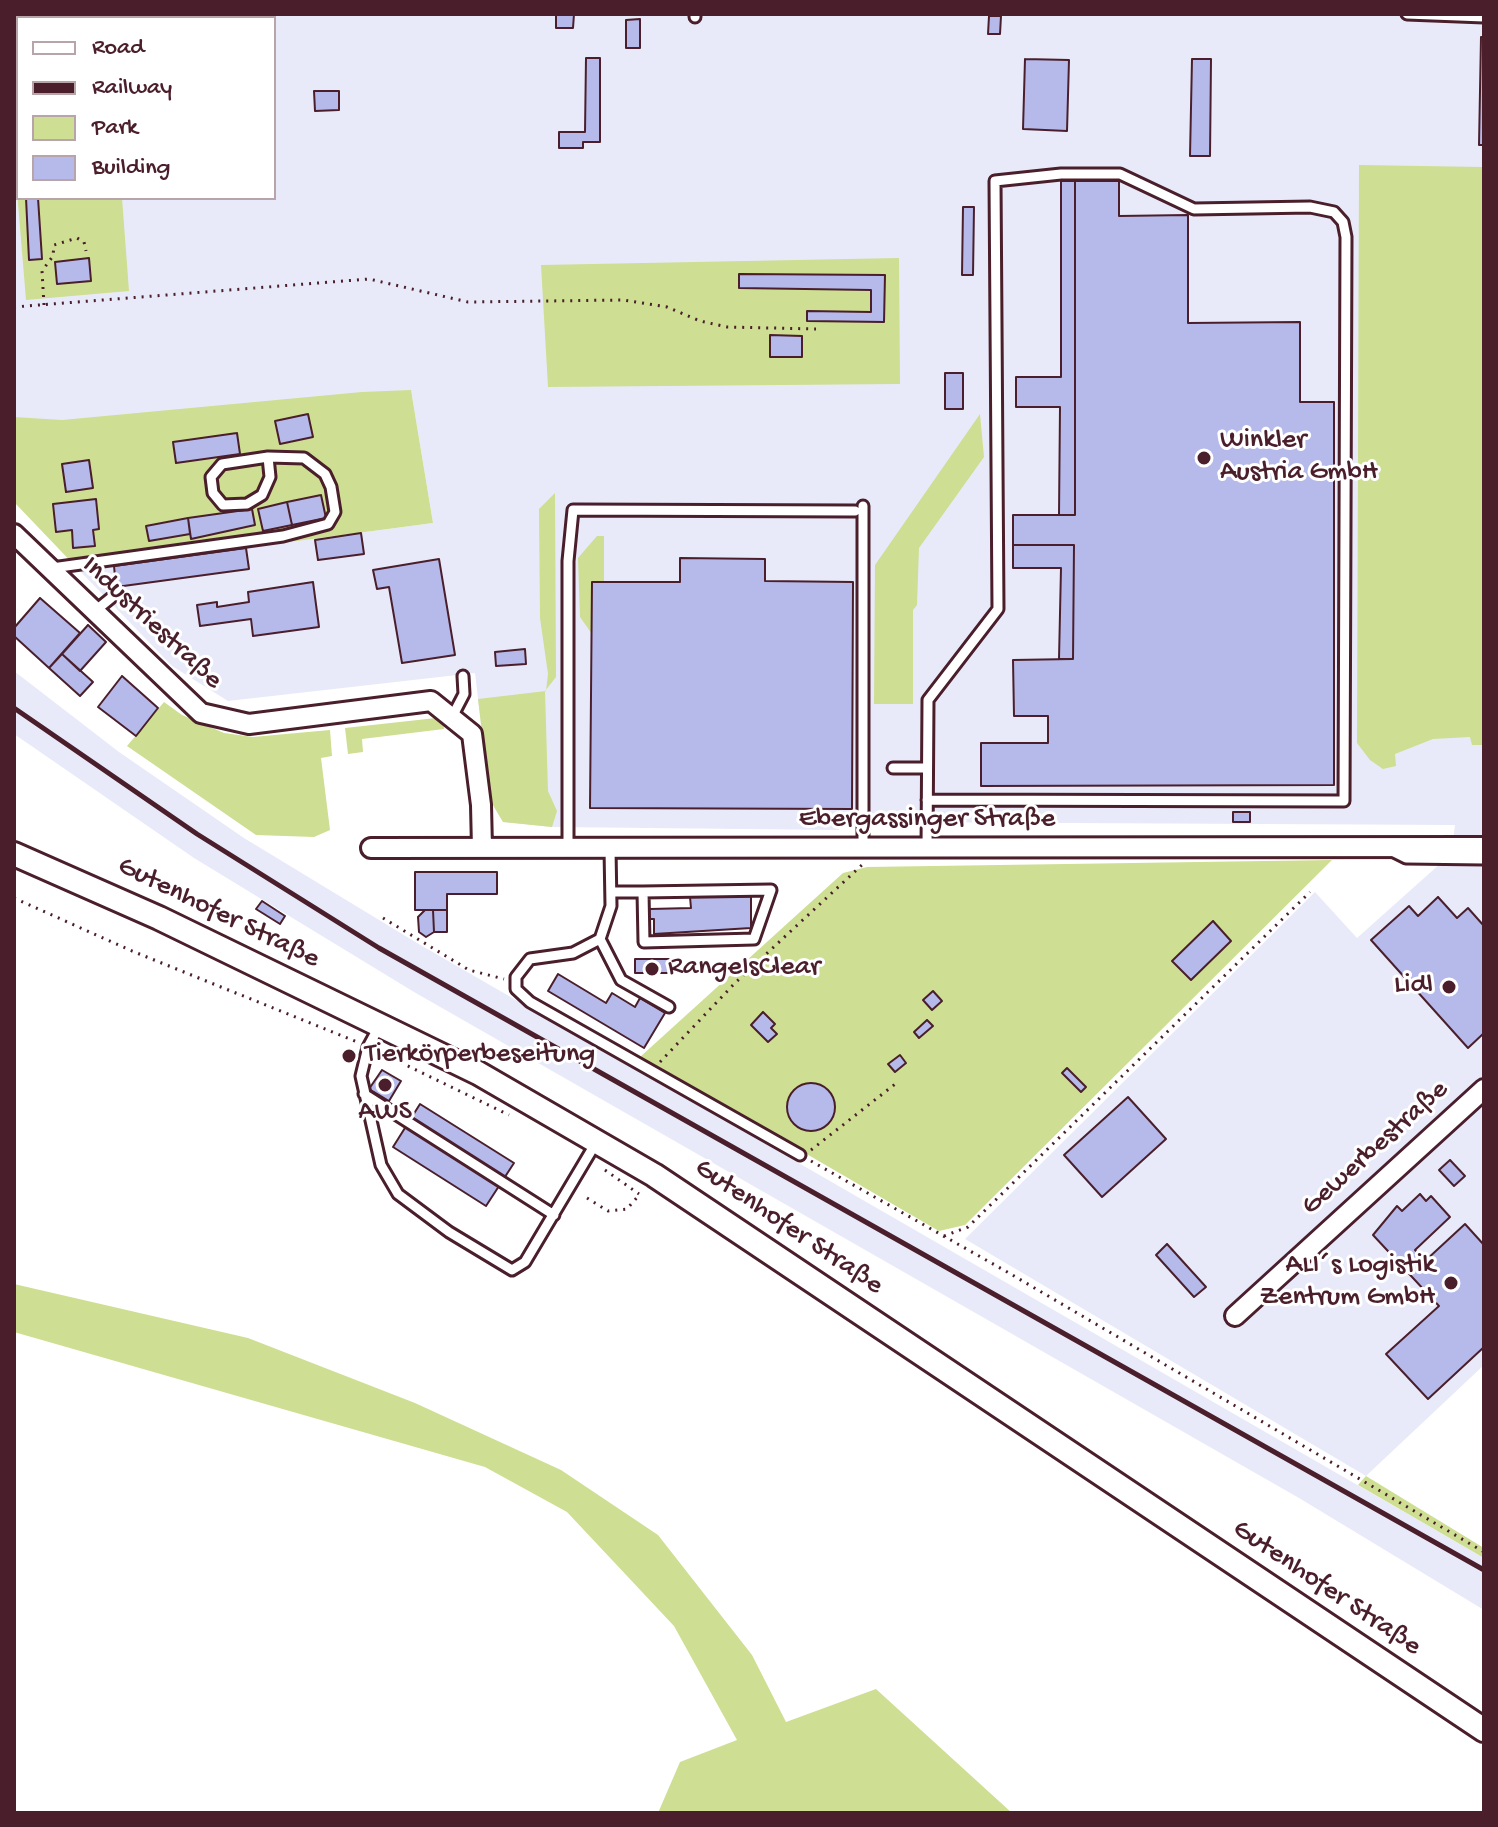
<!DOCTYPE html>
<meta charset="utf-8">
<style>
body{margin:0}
#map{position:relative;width:1498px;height:1827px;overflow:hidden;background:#fff;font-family:"Gochi Hand",sans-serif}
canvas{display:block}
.frame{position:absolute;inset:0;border:16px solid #4a1f2b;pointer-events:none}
.legend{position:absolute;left:16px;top:16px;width:260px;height:184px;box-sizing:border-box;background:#fff;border:2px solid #b7a5aa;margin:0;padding:10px 14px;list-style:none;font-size:24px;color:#4a1f2b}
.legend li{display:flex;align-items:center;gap:16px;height:40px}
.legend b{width:40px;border:2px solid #b7a5aa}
</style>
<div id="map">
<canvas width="1498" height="1827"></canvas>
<div class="frame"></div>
<ul class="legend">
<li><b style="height:10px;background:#fff"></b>Road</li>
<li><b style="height:10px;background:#4a1f2b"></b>Railway</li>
<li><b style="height:22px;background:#cede92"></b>Park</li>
<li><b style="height:22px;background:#b6baeb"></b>Building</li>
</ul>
</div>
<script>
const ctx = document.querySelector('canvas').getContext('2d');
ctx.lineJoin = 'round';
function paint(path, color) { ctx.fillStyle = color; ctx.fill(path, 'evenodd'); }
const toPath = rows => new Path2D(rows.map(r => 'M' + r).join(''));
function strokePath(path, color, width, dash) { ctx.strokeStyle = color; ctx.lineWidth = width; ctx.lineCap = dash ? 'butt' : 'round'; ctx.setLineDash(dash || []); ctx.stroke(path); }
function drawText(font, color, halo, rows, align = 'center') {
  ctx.font = font + ' "Gochi Hand",sans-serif'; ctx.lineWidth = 6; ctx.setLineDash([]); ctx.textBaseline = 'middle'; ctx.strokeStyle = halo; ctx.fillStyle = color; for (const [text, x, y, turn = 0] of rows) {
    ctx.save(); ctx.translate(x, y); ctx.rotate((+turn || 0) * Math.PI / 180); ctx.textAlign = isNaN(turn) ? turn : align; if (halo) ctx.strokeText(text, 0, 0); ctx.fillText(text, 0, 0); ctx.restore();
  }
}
const built = toPath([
 [14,14,1484,14,1484,1365,1366,1476,965,1239,1315,892,1357,938,1451,854,1455,825,870,822,839,822,839,830,552,827,503,822,490,800,475,673,228,701,172,666,79,570,433,523,412,396,14,428],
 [18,18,274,18,274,198,18,198],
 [14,671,119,752,244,838,417,943,1484,1558,1484,1610,1299,1498,414,992,194,858,14,734]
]);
const green = toPath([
 [1359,165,1484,167,1484,745,1472,745,1470,737,1433,739,1395,754,1396,766,1383,769,1370,760,1357,743],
 [17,191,18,198,122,198,129,291,26,300],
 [899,258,900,384,548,387,541,265],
 [411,390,433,523,79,570,14,502,14,417,62,420,362,392],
 [980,414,984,457,919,548,917,605,913,610,913,704,874,704,875,565],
 [555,493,556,677,545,691,548,791,557,811,552,827,503,822,490,800,478,699,546,691,548,674,540,618,539,509],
 [597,536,604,536,604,582,592,582,592,634,580,617,578,558],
 [164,702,182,715,224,733,253,737,330,730,332,756,321,758,330,830,314,837,256,835,127,746],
 [436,718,443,722,444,729,362,739,363,752,348,754,345,728],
 [1332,860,965,1225,939,1231,640,1057,843,873,867,867],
 [14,1284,248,1338,415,1403,561,1470,658,1535,752,1655,786,1722,876,1689,1012,1813,658,1813,680,1762,737,1740,674,1626,567,1512,485,1467,14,1332],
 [1366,1476,1484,1548,1484,1558,1358,1485]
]);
const building = toPath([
 [556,14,574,14,573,28,556,28,556,14],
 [989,16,1001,16,1000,34,988,34,989,16],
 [640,19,640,48,626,48,626,20,640,19],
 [1481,37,1484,37,1484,145,1479,145,1481,37],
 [586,58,600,58,600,142,583,142,583,148,559,148,559,132,585,132,586,58],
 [1025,59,1069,60,1067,131,1023,129,1025,59],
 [1192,59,1211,59,1210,156,1190,156,1192,59],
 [314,91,339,91,339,110,315,111,314,91],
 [18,147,18,178,14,178,14,148,18,147],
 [1061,181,1075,181,1075,515,1059,515,1060,407,1016,407,1016,377,1061,377,1061,181],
 [1075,181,1119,181,1119,216,1188,215,1188,323,1300,322,1300,402,1334,402,1334,785,981,786,981,743,1048,743,1048,716,1014,716,1013,660,1073,659,1074,545,1013,545,1013,515,1075,515,1075,181],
 [26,198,38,198,42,259,29,260,26,198],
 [963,207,974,207,973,275,962,275,963,207],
 [89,258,91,281,57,284,55,262,89,258],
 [739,274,885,275,884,322,807,321,807,311,871,312,871,290,739,288,739,274],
 [770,335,802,336,802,357,770,357,770,335],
 [945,373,963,373,963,409,945,409,945,373],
 [308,414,313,437,280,444,275,421,308,414],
 [237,433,240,454,176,463,173,442,237,433],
 [89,460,93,488,66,492,62,464,89,460],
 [321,495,326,518,292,525,287,502,321,495],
 [96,499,99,529,93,530,95,546,73,548,72,530,56,532,53,504,96,499],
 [287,502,292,525,263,531,258,509,287,502],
 [252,509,255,525,191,539,188,518,252,509],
 [188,518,190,534,149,541,146,526,188,518],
 [361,533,364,554,318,560,315,540,361,533],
 [1013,545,1074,545,1073,659,1059,659,1061,568,1013,568,1013,545],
 [246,548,249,569,116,587,114,566,246,548],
 [680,558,765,559,765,581,853,582,852,809,590,808,592,582,680,582,680,558],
 [439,559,455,655,402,663,389,587,377,589,373,570,439,559],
 [313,582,319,627,253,636,251,619,200,626,197,605,217,602,217,607,249,602,248,592,313,582],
 [40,598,80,633,49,668,14,636,14,628,40,598],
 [88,625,106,642,80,671,62,654,88,625],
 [525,649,526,664,496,666,495,652,525,649],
 [62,654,93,682,80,696,49,668,62,654],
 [122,676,158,708,136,736,98,707,122,676],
 [1233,812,1250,812,1250,822,1233,822,1233,812],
 [415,872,497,872,497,894,447,894,447,910,415,910,415,872],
 [751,896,751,928,654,934,654,919,646,919,650,909,691,908,690,897,751,896],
 [1438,897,1457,918,1468,908,1484,926,1484,1033,1468,1048,1371,940,1409,906,1418,916,1438,897],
 [262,901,285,916,280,924,256,909,262,901],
 [425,910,433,910,434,932,426,937,419,932,418,917,425,910],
 [433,910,447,910,447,932,434,932,433,910],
 [1213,921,1231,941,1191,980,1172,961,1213,921],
 [635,959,670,959,670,973,635,973,635,959],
 [558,974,606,1003,612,993,635,1007,640,998,665,1013,644,1048,548,991,558,974],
 [933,991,942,1001,932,1010,923,1000,933,991],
 [763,1012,775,1024,771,1028,777,1034,768,1042,751,1025,763,1012],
 [927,1020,933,1026,919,1038,914,1032,927,1020],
 [900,1055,906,1063,895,1072,888,1064,900,1055],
 [1067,1068,1086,1087,1081,1092,1062,1073,1067,1068],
 [382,1070,401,1081,389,1101,369,1089,382,1070],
 '787 1107a24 24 0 1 1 48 0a24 24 0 1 1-48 0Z',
 [1128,1097,1166,1139,1102,1197,1064,1155,1128,1097],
 [420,1104,514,1163,486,1206,393,1147,420,1104],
 [1450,1160,1465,1176,1454,1186,1439,1170,1450,1160],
 [1420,1194,1426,1201,1431,1196,1450,1217,1415,1250,1425,1261,1465,1224,1484,1245,1484,1347,1428,1399,1386,1354,1439,1306,1373,1235,1397,1206,1402,1211,1420,1194],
 [1167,1244,1206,1287,1194,1297,1156,1255,1167,1244]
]);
const path = toPath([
 [44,305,42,271,53,256,54,245,77,238,84,242,86,251],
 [14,307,369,279,468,302,623,300,667,307,700,321,727,327,816,329],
 [14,898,132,951,357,1042],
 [383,918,469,970,504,979],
 [379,1052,509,1115],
 [660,1062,735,983,863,864],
 [811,1150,899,1081],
 [811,1161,1009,1273,1484,1552],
 [605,1170,639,1194],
 [587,1198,608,1211,627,1209,640,1194],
 [944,1236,968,1227,1310,892]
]);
const service = toPath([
 [1407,14,1484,17],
 [695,17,695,14],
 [863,506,863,849],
 [52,568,283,536,328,524,335,512,331,487,325,474,304,458,268,457,222,464,211,477,213,493,223,505,247,504,262,495,270,477,268,457],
 [95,611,111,598],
 [452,717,464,694,463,676],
 [893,768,927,768],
 [568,848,568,561,573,510,855,511],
 [610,849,611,906,600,939,573,953,530,959,516,977,516,989,530,1002,800,1155],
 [927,849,928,700,998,609,995,181,1061,174,1120,174,1194,209,1310,207,1334,212,1343,222,1346,237,1344,801,927,800],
 [1394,852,1406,858,1484,859],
 [611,892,643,892,771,890,754,939,644,942,643,892],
 [600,939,621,980,669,1007],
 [380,1025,368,1047,361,1076,381,1165,398,1194,449,1232,512,1270,525,1262,597,1141],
 [364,1094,554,1215]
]);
const minor = toPath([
 [156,18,179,14],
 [14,43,18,42],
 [14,534,201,713,249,724,431,701,472,734,481,805,482,848],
 [371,848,1484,847],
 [1235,1316,1484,1089]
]);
const tertiary = toPath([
 [14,854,159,918,478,1073,654,1175,1484,1730]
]);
const rail = toPath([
 [14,708,197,834,379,948,1484,1570]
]);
const markers = [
 [1204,458,8,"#4a1f2b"],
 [652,969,8,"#4a1f2b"],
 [1449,987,8,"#4a1f2b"],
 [349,1056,8,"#4a1f2b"],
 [385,1085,8,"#4a1f2b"],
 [1451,1283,8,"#4a1f2b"]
];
const poiNames = [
 ["Winkler",1220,442],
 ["Austria GmbH",1220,474],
 ["RangeIsClear",668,969],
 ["Lidl",1433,987,"right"],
 ["Tierkörperbeseitung",365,1056],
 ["AWS",385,1114,"center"],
 ["ALI´s Logistik",1435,1267,"right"],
 ["Zentrum GmbH",1435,1299,"right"]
];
const streetNames = [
 ["Industriestraße",151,624,43],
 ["Ebergassinger Straße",927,821],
 ["Gutenhofer Straße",218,914,26],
 ["Gewerbestraße",1376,1149,-42],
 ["Gutenhofer Straße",788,1228,34],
 ["Gutenhofer Straße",1326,1589,34]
];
paint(built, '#e9eaf9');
paint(green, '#cede92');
paint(building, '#b6baeb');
strokePath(building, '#4a1f2b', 2);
strokePath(service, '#4a1f2b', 15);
strokePath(minor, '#4a1f2b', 24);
strokePath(tertiary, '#4a1f2b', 28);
strokePath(path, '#4a1f2b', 3, [2, 6]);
strokePath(service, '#fff', 9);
strokePath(minor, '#fff', 18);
strokePath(tertiary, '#fff', 22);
strokePath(rail, '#4a1f2b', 5);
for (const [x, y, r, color] of markers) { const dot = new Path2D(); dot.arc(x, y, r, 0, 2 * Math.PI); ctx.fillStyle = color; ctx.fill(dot); strokePath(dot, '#fff', 3); }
drawText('28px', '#4a1f2b', '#fff', poiNames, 'left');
drawText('28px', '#4a1f2b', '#fff', streetNames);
</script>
